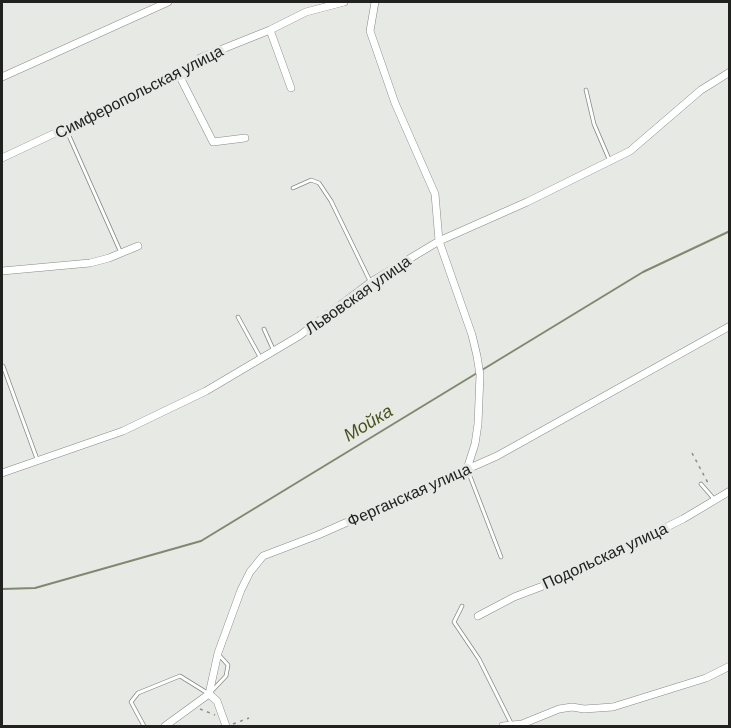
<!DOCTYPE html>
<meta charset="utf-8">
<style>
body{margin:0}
#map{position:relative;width:731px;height:728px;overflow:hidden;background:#e7e9e5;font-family:Barlow,sans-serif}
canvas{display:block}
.frame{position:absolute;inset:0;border:3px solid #212220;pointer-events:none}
</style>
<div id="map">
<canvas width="731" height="728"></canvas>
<div class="frame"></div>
</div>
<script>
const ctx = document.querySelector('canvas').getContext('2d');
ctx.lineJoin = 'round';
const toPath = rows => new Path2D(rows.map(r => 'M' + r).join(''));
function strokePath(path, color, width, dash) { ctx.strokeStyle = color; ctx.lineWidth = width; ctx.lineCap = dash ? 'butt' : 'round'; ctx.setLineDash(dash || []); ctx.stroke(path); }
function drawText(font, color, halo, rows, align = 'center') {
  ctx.font = font + ' Barlow,sans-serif'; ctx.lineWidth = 6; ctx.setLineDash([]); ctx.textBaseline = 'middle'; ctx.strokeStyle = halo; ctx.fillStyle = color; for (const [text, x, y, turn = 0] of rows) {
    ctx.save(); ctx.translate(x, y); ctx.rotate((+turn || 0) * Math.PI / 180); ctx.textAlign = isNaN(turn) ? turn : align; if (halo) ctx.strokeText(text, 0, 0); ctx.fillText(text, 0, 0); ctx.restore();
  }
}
const stream = toPath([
 [2,589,35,588,201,541,643,272,730,231]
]);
const path = toPath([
 [692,453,708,483],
 [200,709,215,715],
 [233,724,249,718]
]);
const lane = toPath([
 [586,90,594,124,609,159],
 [66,129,121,253],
 [293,188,311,180,319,183,331,201,370,281],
 [238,317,260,357],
 [264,329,273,349],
 [3,366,37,459],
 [468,471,501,557],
 [701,484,714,499],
 [462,606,454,622,479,659,511,723],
 [144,726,131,702,138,693,180,676,209,694,226,676,228,665,219,655]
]);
const street = toPath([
 [375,2,370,31,395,103,435,194,439,241,472,335,477,356,480,375,478,424,475,444,467,469],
 [270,30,291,88],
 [179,75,213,142,245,138],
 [2,77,168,2],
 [2,158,179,75,200,58,270,30,306,12,344,2],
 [2,271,90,263,109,258,138,246],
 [2,473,123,431,206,391,299,336,371,282,439,241,527,202,630,151,701,90,730,72],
 [478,616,514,597,564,578,683,519,730,491],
 [209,694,217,701,226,726],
 [165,726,209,694,218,653,241,590,250,572,263,556,318,535,497,456,730,326],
 [503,726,522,724,559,709,572,707,584,709,613,707,706,678,730,666]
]);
const streetNames = [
 ["Симферопольская улица",139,92,-27],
 ["Львовская улица",358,295,-35],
 ["Ферганская улица",409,495,-24],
 ["Подольская улица",605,556,-25]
];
const waterNames = [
 ["Мойка",368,423,-31]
];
strokePath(stream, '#7f896f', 2);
strokePath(lane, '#888a86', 4.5);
strokePath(street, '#888a86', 8);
strokePath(path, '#8c8d8a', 1.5, [3, 4.5]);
strokePath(lane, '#fff', 3);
strokePath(street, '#fff', 7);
drawText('16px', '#212220', '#e7e9e5', streetNames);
drawText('italic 18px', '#45561f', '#e7e9e5', waterNames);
</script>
